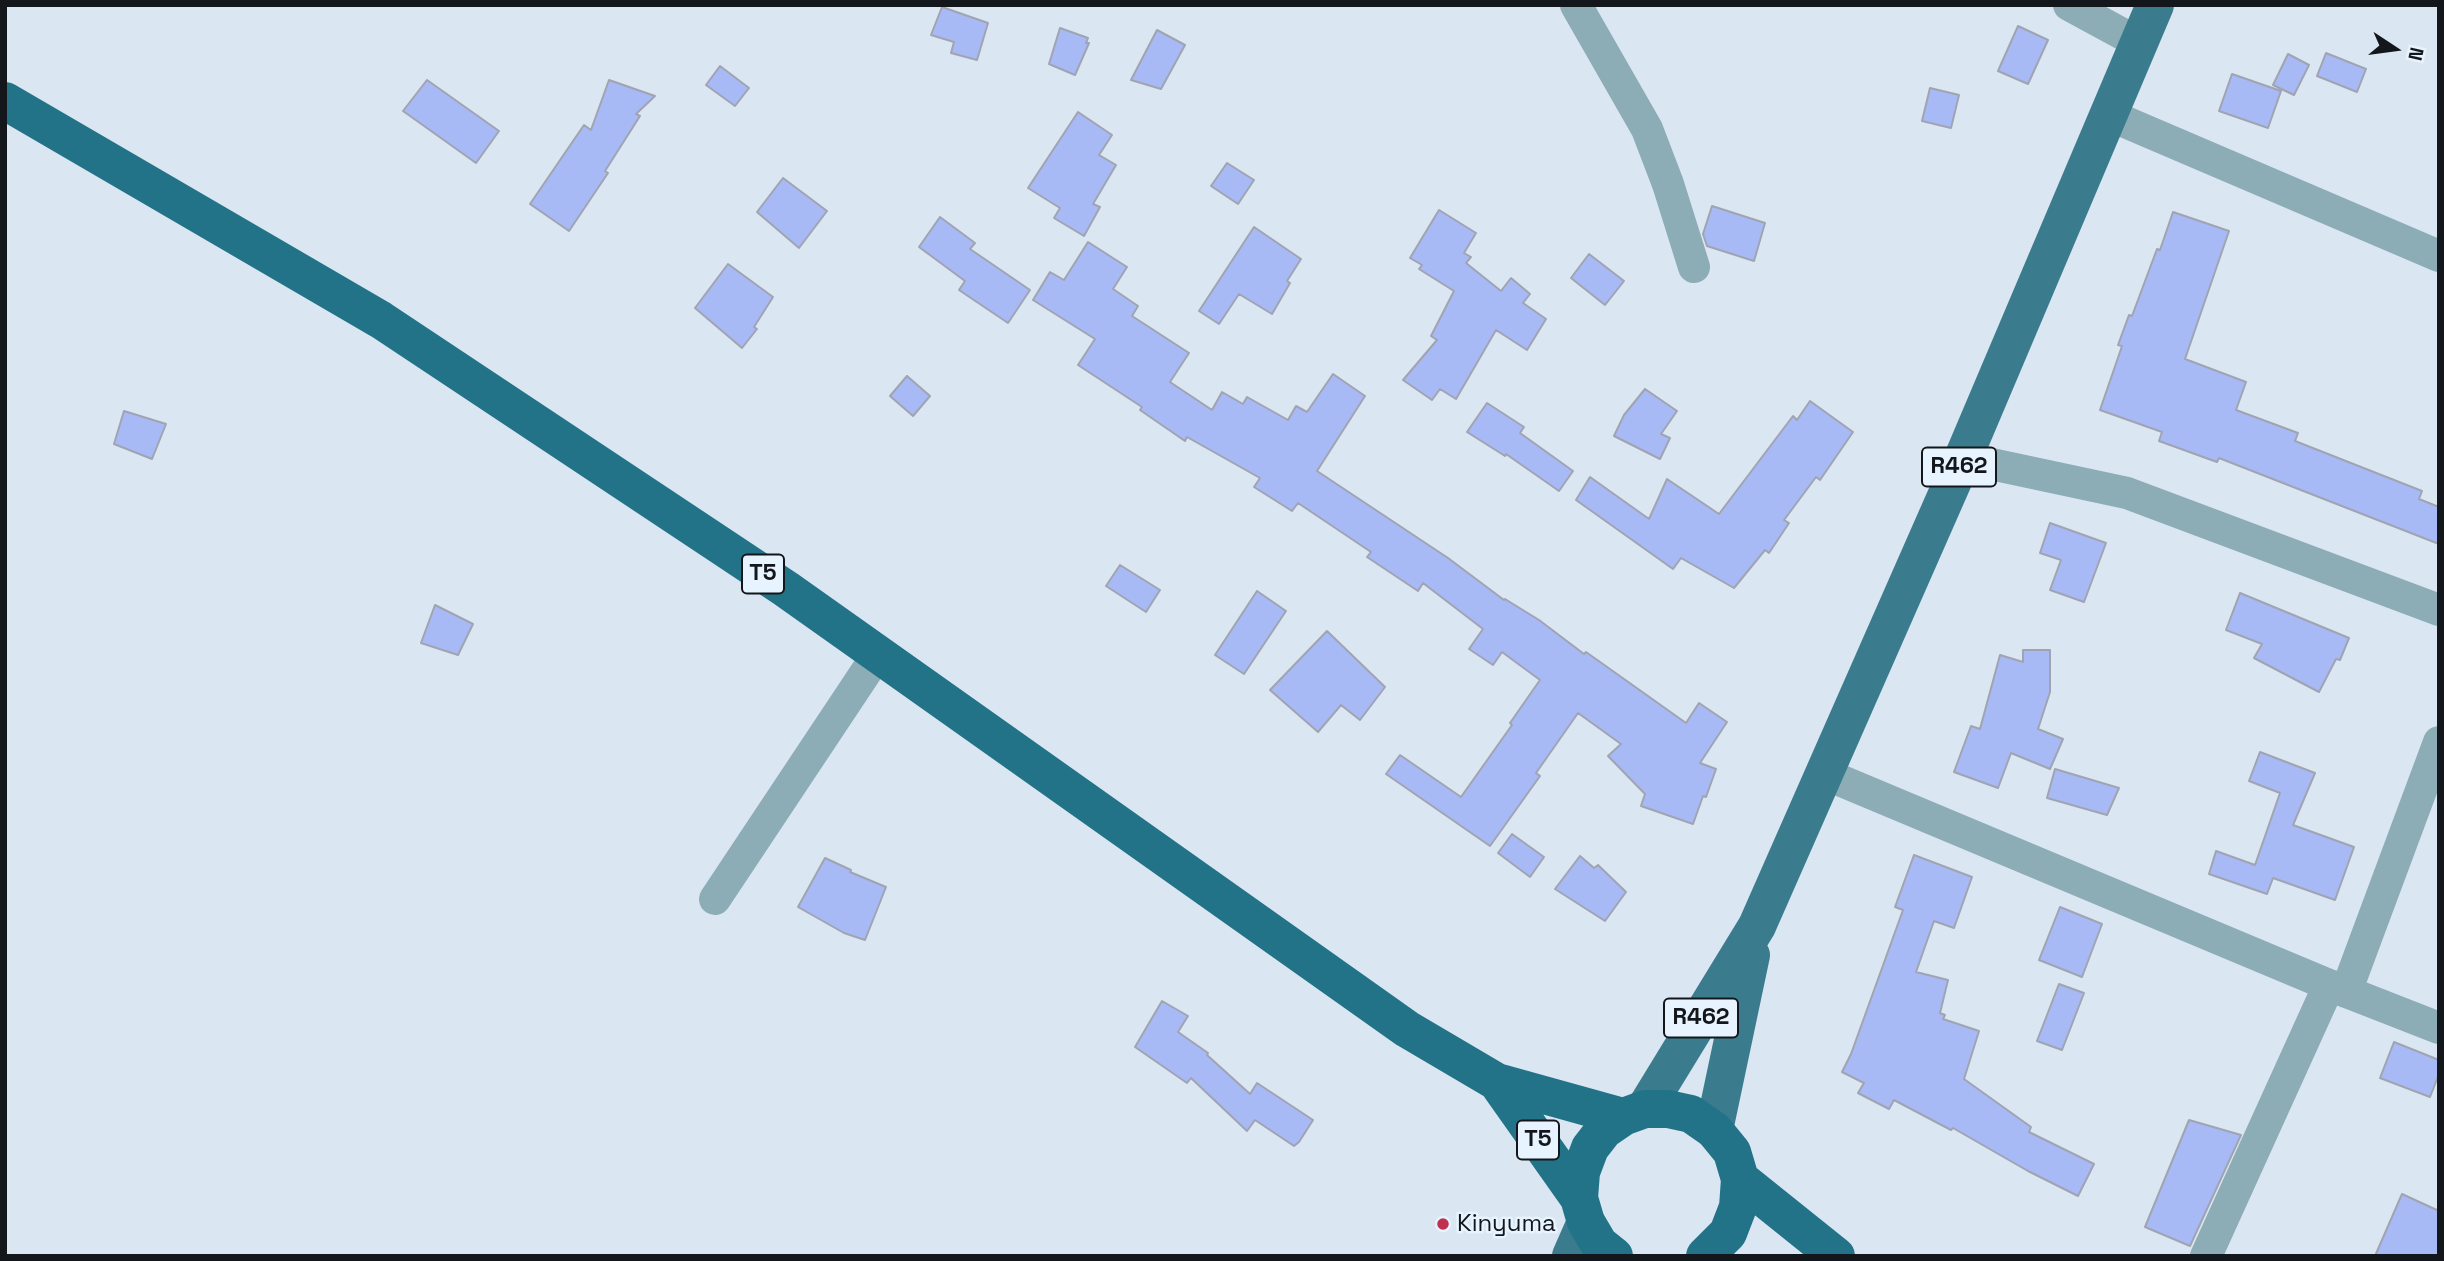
<!DOCTYPE html>
<style>
body{margin:0}
#map{position:relative;width:2444px;height:1261px;overflow:hidden;background:#dae6f1;font-family:"Space Grotesk",sans-serif}
canvas{display:block}
.frame{position:absolute;inset:0;border:7px solid #13171b;pointer-events:none}
.north{position:absolute;left:2360px;top:14px;width:70px;height:70px;-webkit-text-stroke:5px #e7f3ff;paint-order:stroke;rotate:103deg;font-size:19px;font-weight:700;line-height:28px;text-align:center;color:#13171b}
.north::after{content:'';display:block;margin:auto;width:24px;height:32px;background:#13171b;clip-path:polygon(50% 0,100% 100%,50% 72%,0 100%)}
</style>
<div id="map">
<canvas width="2444" height="1261"></canvas>
<div class="frame"></div>
<div class="north">N</div>
</div>
<script>
const ctx = document.querySelector('canvas').getContext('2d');
ctx.lineJoin = 'round';
function paint(path, color) { ctx.fillStyle = color; ctx.fill(path, 'evenodd'); }
const toPath = rows => new Path2D(rows.map(r => 'M' + r).join(''));
function strokePath(path, color, width, dash) { ctx.strokeStyle = color; ctx.lineWidth = width; ctx.lineCap = dash ? 'butt' : 'round'; ctx.setLineDash(dash || []); ctx.stroke(path); }
function drawText(font, color, halo, rows, align = 'center') {
  ctx.font = font + ' "Space Grotesk",sans-serif'; ctx.lineWidth = 5; ctx.setLineDash([]); ctx.textBaseline = 'middle'; ctx.strokeStyle = halo; ctx.fillStyle = color; for (const [text, x, y, turn = 0] of rows) {
    ctx.save(); ctx.translate(x, y); ctx.rotate((+turn || 0) * Math.PI / 180); ctx.textAlign = isNaN(turn) ? turn : align; if (halo) ctx.strokeText(text, 0, 0); ctx.fillText(text, 0, 0); ctx.restore();
  }
}
const building = toPath([
 [942,7,988,23,977,60,951,53,954,42,931,35,942,7],
 [2018,26,2048,40,2028,84,1998,71,2018,26],
 [1060,28,1088,38,1086,43,1089,43,1075,75,1049,64,1060,28],
 [1157,30,1185,45,1161,89,1131,80,1157,30],
 [2326,53,2366,69,2357,92,2317,76,2326,53],
 [2288,54,2309,65,2294,95,2273,85,2288,54],
 [720,66,749,88,735,106,706,85,720,66],
 [2232,74,2281,91,2268,128,2219,111,2232,74],
 [427,80,499,131,476,163,403,111,427,80],
 [609,80,655,96,636,114,640,116,605,171,608,173,569,231,530,204,584,125,591,130,609,80],
 [1930,88,1959,95,1951,128,1922,121,1930,88],
 [1078,112,1112,135,1099,155,1116,165,1093,204,1100,207,1084,236,1054,218,1060,208,1028,188,1078,112],
 [1227,163,1254,180,1238,204,1211,186,1227,163],
 [783,178,827,211,799,248,757,212,783,178],
 [1712,206,1765,223,1754,261,1707,246,1703,234,1712,206],
 [1439,210,1476,233,1464,253,1471,257,1466,263,1501,291,1511,278,1530,294,1523,303,1546,319,1527,350,1496,330,1456,399,1440,389,1432,400,1403,380,1437,340,1431,336,1454,291,1419,269,1422,265,1410,258,1439,210],
 [2173,212,2229,231,2185,359,2246,382,2236,410,2298,433,2295,441,2422,491,2419,499,2439,507,2439,544,2219,458,2217,462,2159,441,2162,432,2100,410,2122,346,2118,345,2129,315,2132,316,2157,249,2160,250,2173,212],
 [940,217,975,243,970,249,1030,290,1008,323,959,290,965,281,919,247,940,217],
 [1254,227,1301,259,1287,281,1290,283,1272,314,1239,294,1219,324,1199,311,1254,227],
 [1088,242,1127,267,1113,289,1138,306,1132,316,1189,353,1170,382,1212,410,1222,392,1243,404,1247,397,1288,420,1296,406,1307,412,1333,374,1365,396,1317,471,1448,558,1504,600,1505,599,1539,620,1584,654,1586,652,1686,723,1699,703,1727,722,1700,763,1716,769,1706,797,1703,796,1693,824,1641,806,1645,794,1608,756,1621,744,1578,713,1536,773,1540,776,1490,846,1386,774,1400,755,1461,797,1512,725,1510,723,1540,680,1502,652,1493,665,1469,649,1483,629,1423,583,1418,591,1367,557,1371,552,1298,503,1292,511,1254,487,1260,478,1187,437,1185,441,1140,410,1142,407,1078,365,1095,339,1033,300,1050,272,1064,280,1088,242],
 [1589,254,1624,281,1605,305,1571,278,1589,254],
 [728,264,773,297,754,327,757,329,742,348,695,308,728,264],
 [907,376,930,396,913,416,890,396,907,376],
 [1645,389,1677,411,1661,434,1670,438,1660,459,1614,436,1624,415,1645,389],
 [1810,401,1853,432,1820,480,1816,477,1784,520,1789,523,1769,553,1765,550,1734,588,1681,558,1673,569,1576,500,1590,477,1649,519,1667,479,1719,514,1793,416,1797,420,1810,401],
 [1487,403,1524,427,1520,433,1573,471,1559,491,1506,454,1505,456,1467,432,1487,403],
 [124,411,166,424,152,459,114,444,124,411],
 [2050,523,2106,543,2084,602,2050,590,2061,560,2040,553,2050,523],
 [1120,565,1160,590,1146,612,1106,586,1120,565],
 [1257,591,1286,611,1244,674,1215,655,1257,591],
 [2240,593,2349,638,2340,660,2336,659,2319,692,2254,658,2262,644,2226,630,2240,593],
 [435,605,473,624,458,655,421,643,435,605],
 [1327,631,1385,687,1360,720,1341,705,1318,732,1270,690,1327,631],
 [2023,650,2050,650,2050,692,2038,729,2063,739,2050,769,2011,753,1998,788,1954,772,1971,726,1980,729,2000,655,2023,662,2023,650],
 [2260,752,2315,773,2293,825,2354,847,2335,900,2273,878,2267,894,2209,874,2216,851,2255,865,2280,793,2249,781,2260,752],
 [2055,769,2119,788,2107,815,2047,798,2055,769],
 [1512,834,1544,857,1530,877,1498,853,1512,834],
 [1914,855,1972,877,1954,928,1934,921,1916,972,1948,980,1940,1013,1945,1015,1943,1019,1979,1031,1964,1079,2031,1127,2029,1132,2094,1164,2078,1196,2028,1171,1953,1128,1951,1130,1894,1100,1889,1109,1858,1093,1864,1083,1842,1072,1851,1054,1903,910,1895,907,1914,855],
 [1580,856,1594,868,1598,865,1626,892,1605,921,1555,889,1580,856],
 [825,858,851,870,850,872,886,887,865,940,844,933,798,907,825,858],
 [2060,907,2102,924,2082,977,2039,960,2060,907],
 [2059,984,2084,993,2062,1050,2037,1041,2059,984],
 [1162,1001,1188,1016,1178,1032,1208,1053,1207,1055,1250,1094,1257,1083,1313,1120,1299,1142,1294,1146,1255,1120,1247,1131,1191,1078,1187,1083,1135,1047,1162,1001],
 [2394,1042,2439,1060,2439,1074,2430,1097,2380,1078,2394,1042],
 [2189,1120,2241,1135,2190,1246,2145,1227,2189,1120],
 [2402,1194,2439,1211,2439,1256,2375,1256,2402,1194]
]);
const minor = toPath([
 [1576,5,1647,129,1668,184,1694,267],
 [2069,5,2139,43],
 [2109,115,2439,256],
 [1963,458,2127,493,2439,610],
 [1825,774,2329,985,2439,1028],
 [715,899,878,654],
 [2346,992,2439,742],
 [2206,1256,2329,985]
]);
const primary = toPath([
 [1645,1109,1757,926,1963,458,2155,5],
 [1714,1130,1751,955],
 [1571,1256,1586,1222]
]);
const trunk = toPath([
 [5,101,381,320,786,589,1407,1029,1497,1082,1623,1117],
 [1497,1082,1579,1198],
 [1740,1179,1836,1256],
 [1614,1256,1599,1244,1586,1222,1579,1198,1581,1172,1590,1148,1604,1130,1623,1117,1645,1109,1668,1109,1691,1114,1714,1130,1732,1152,1740,1179,1738,1207,1728,1233,1705,1256]
]);
const markers = [
 [1443,1224,7,"#c02f4d"]
];
const shields = [
 [1959,467,74],
 [763,574,42],
 [1701,1018,74],
 [1538,1140,42]
];
const shieldNames = [
 ["R462",1959,467],
 ["T5",763,574],
 ["R462",1701,1018],
 ["T5",1538,1140]
];
const poiNames = [
 ["Kinyuma",1457,1224]
];
paint(building, '#a8baf5');
strokePath(building, '#a0a4b2', 2);
strokePath(minor, '#8cacb6', 32);
strokePath(primary, '#3a7c8e', 38);
strokePath(trunk, '#227387', 38);
for (const [x, y, r, color] of markers) { const dot = new Path2D(); dot.arc(x, y, r, 0, 2 * Math.PI); ctx.fillStyle = color; ctx.fill(dot); strokePath(dot, '#e7f3ff', 2.5); }
for (const [x, y, w] of shields) { const box = new Path2D(); box.roundRect(x - w / 2, y - 19.5, w, 39, 5); ctx.fillStyle = '#e7f3ff'; ctx.fill(box); strokePath(box, '#13171b', 2); }
drawText('bold 23px', '#13171b', null, shieldNames);
drawText('24px', '#13171b', '#e7f3ff', poiNames, 'left');
</script>
